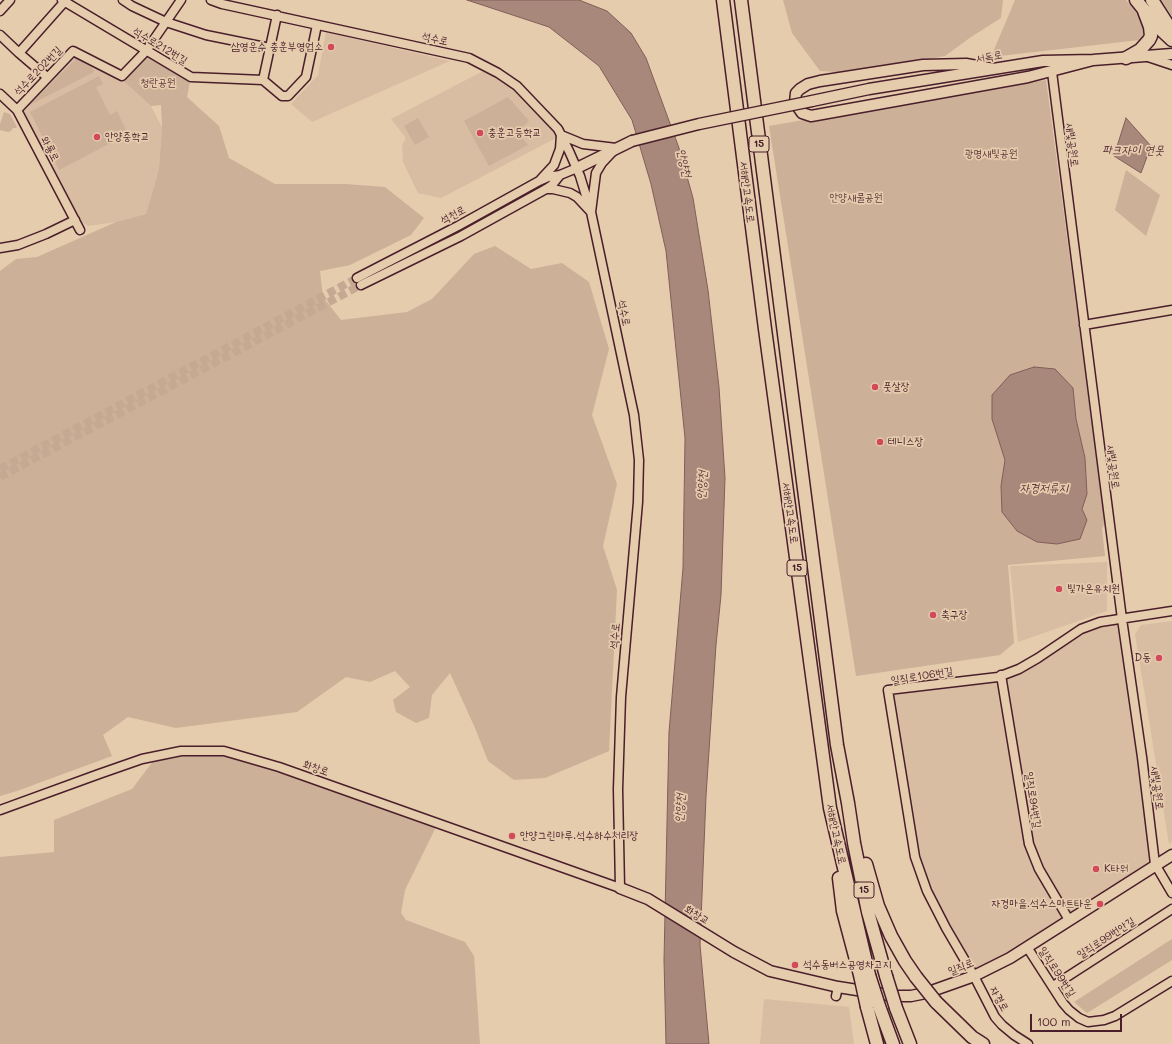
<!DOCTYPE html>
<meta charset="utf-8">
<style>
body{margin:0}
#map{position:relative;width:1172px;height:1044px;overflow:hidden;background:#e5ccad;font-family:Mali,sans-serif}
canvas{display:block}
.scale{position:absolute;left:1030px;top:1014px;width:92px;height:18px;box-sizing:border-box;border:2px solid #4a1f2b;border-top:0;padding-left:5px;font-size:12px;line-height:14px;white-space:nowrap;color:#4a1f2b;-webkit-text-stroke:3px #e5ccad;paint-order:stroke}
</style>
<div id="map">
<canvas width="1172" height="1044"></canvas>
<div class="scale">100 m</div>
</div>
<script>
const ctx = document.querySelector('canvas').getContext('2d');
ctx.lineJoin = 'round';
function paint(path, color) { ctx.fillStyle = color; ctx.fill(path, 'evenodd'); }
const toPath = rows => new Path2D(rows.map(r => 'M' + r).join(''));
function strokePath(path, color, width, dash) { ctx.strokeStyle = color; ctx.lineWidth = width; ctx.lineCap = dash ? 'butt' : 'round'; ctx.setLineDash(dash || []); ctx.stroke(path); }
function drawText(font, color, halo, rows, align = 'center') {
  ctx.font = font + ' Mali,"Poor Story",sans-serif'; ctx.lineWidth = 3.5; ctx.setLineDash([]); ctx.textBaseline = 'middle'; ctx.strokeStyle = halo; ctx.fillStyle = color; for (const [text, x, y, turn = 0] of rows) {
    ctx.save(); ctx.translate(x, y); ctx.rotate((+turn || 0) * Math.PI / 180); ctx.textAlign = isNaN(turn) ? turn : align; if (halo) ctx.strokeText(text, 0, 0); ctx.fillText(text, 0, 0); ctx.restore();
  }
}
const built = toPath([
 [326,32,450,61,312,122,291,104,318,75],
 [73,53,120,78,151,106,162,127,159,169,146,214,116,222,88,226,77,219,19,110],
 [487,69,508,82,560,136,441,198,418,193,403,162,402,145,406,138,391,119],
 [1107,562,1107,611,1018,642,1010,566],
 [1122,620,1155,864,974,976,946,928,915,857,888,690,998,677,1019,669,1081,629],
 [1172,621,1172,842,1169,844,1135,634,1141,625],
 [764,999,849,1007,854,1044,760,1044]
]);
const green = toPath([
 [783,0,1003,0,1001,18,971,37,945,56,853,73,820,71,792,33],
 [1015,0,1126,0,1157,38,991,57],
 [1161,0,1172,0,1172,16],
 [146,51,191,77,187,97,219,126,229,158,275,184,345,184,385,187,424,218,411,235,350,265,320,271,323,297,341,320,407,312,432,299,474,254,495,246,531,269,562,263,589,282,609,349,592,415,617,484,603,546,617,590,609,751,545,778,514,780,488,761,475,728,450,673,432,695,429,718,416,723,396,712,393,700,410,687,395,671,370,682,346,677,297,712,176,728,128,717,103,735,112,756,17,791,0,796,0,271,16,259,37,257,116,222,146,214,159,169,162,127,161,105,151,106,120,78],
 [80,55,89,60,94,72,28,106],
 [99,76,103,84,96,87,110,115,117,111,128,134,59,170,30,112],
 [1046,80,1105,521,1102,529,1105,556,1008,565,1014,643,1000,655,856,676,769,126,918,100],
 [508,97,529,121,517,132,528,145,489,166,464,121],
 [4,112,10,114,17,127,16,128,13,128,11,131,8,132,0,130,0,124],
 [418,118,429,137,415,145,404,126],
 [1126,170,1160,195,1146,236,1115,210],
 [196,752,225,754,269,764,436,827,405,890,401,913,406,920,465,942,474,956,480,1044,0,1044,0,857,54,852,54,820,132,789,154,760],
 [1172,939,1172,960,1087,1013,1074,1002]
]);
const water = toPath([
 [467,0,579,0,607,11,631,33,646,58,679,148,693,198,708,290,719,387,725,478,721,595,716,645,706,796,700,945,709,1044,666,1044,664,960,669,732,683,568,685,438,666,251,651,184,632,120,599,66,549,27,467,0],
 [1126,118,1151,146,1141,173,1114,156,1126,118],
 [1034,367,1055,369,1073,388,1076,419,1085,458,1087,494,1082,509,1087,520,1080,539,1057,544,1037,542,1017,531,1002,512,1001,486,1005,460,992,419,992,395,1010,375,1034,367]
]);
const minorTunnel = toPath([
 [0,469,357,278],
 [0,477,361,285]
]);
const minor = toPath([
 [62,0,191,77,263,80,277,15],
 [123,0,132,6,166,22,206,35,270,48],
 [0,11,10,0],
 [0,35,19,53,66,0],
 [19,53,47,77],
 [1148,57,1172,65],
 [1052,72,1122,619,1142,757,1155,864,1172,893],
 [263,80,282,96,288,96,306,77,317,25],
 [0,94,17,110,80,230],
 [17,110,73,51,122,76,146,51,181,0],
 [541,179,554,165,560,149,561,135,583,144,616,148,602,163,596,173,591,212,577,197,570,193,553,189,546,189],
 [0,248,18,245,46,234,75,220],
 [357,278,458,226,539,181,548,177,560,175,577,168],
 [361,285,461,236,546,189,552,185,560,175],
 [1084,325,1172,310],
 [1001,675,1029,844,1039,869,1069,920],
 [0,810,99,774,142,759,181,751,224,751,279,767,620,888,618,789,621,697,638,502,639,460,634,415,591,212,580,176,569,151,558,129,517,86,498,73,469,58,222,4,211,0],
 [1027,947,1063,1003,1069,1010,1079,1018,1088,1022,1104,1020,1115,1016,1172,981],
 [1053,986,1172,909],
 [836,996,838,987],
 [1028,1044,1014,1035,1002,1025,995,1017,974,976,946,928,927,891,915,857,888,690,998,677,1019,669,1038,658,1081,629,1100,622,1172,611]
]);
const major = toPath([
 [994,69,966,64,923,65,820,81,808,84,800,89,796,93,795,103,802,113,811,116,1028,77,1093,60],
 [812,101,869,89,1043,61,1093,60,1172,54],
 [577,168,632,141],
 [620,888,648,899,734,952,770,971,838,987,895,996,911,996,926,993,974,976,1010,958,1172,855]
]);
const highway = toPath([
 [723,0,765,329,830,808,869,975],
 [741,0,837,745,848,803,854,843,868,912,886,976],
 [1136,0,1157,26,1172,40],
 [1152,0,1172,31],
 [1126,58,1140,50,1149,40,1151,36,1150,27,1144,11],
 [866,864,878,906,891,936,905,961,916,977],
 [839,878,843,911,860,975],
 [936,1002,972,1037,983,1044],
 [879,1006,893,1044],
 [867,1007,877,1044],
 [896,1008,910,1044]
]);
const majorBridge = toPath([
 [632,141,699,124,812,101]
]);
const highwayBridge = toPath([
 [860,975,867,1007],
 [869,975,879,1006],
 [886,976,896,1008],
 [916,977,936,1002]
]);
const markers = [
 [331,47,4,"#d1495b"],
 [480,133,4,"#d1495b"],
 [97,137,4,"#d1495b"],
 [875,387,4,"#d1495b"],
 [880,442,4,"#d1495b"],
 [1059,589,4,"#d1495b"],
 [933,615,4,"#d1495b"],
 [1159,658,4,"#d1495b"],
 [512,836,4,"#d1495b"],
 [1096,869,4,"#d1495b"],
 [1100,904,4,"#d1495b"],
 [795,965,4,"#d1495b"]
];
const shields = [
 [759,144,20],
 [797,568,20],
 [864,890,20]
];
const shieldNames = [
 ["15",759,144],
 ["15",797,568],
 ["15",864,890]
];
const streetNames = [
 ["석수로",435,39,13],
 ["석수로212번길",160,46,31],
 ["서독로",989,57,-10],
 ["석수로202번길",38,71,-46],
 ["새빛공원로",1072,145,83],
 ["와룡로",50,149,62],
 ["서해안고속도로",747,192,83],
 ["석천로",453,215,-28],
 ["석수로",624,313,78],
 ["새빛공원로",1113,467,83],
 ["서해안고속도로",790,513,82],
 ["석수로",615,636,-85],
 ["일직로106번길",922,676,-9],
 ["화창로",316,768,19],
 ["새빛공원로",1157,788,83],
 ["일직로94번길",1033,800,81],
 ["서해안고속도로",836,834,78],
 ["화창교",697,915,31],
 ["일직로99번안길",1106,938,-33],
 ["일직로",961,967,-21],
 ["일직로99번길",1057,972,57],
 ["자경로",999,999,61]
];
const poiNames = [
 ["삼영운수 충훈부영업소",323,47,"right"],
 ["충훈고등학교",488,133],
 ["안양중학교",105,137],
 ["풋살장",883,387],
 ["테니스장",888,442],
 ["빛가온유치원",1067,589],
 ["축구장",941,615],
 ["D동",1151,658,"right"],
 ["안양그린마루.석수하수처리장",520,836],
 ["K타워",1104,869],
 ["자경마을.석수스마트타운",1092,904,"right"],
 ["석수동버스공영차고지",803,965]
];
const parkNames = [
 ["청란공원",158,83],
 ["광명새빛공원",991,154],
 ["안양새물공원",856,198]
];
const waterNames = [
 ["파크자이 연못",1133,150],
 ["안양천",684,163,77],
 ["안양천",702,485,-86],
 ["자경저류지",1044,488],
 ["안양천",680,808,-86]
];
paint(built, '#d8bda2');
paint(green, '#ccb098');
paint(water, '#a8887a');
strokePath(water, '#825e5a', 1);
strokePath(minorTunnel, '#c6a993', 8, [8, 4]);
strokePath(minor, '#4a1f2b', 11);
strokePath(major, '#4a1f2b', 13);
strokePath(highway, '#4a1f2b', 15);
strokePath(minor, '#e5ccad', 8);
strokePath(major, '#e5ccad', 10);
strokePath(highway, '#e5ccad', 12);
strokePath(majorBridge, '#4a1f2b', 13, []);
strokePath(highwayBridge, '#4a1f2b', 15, []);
strokePath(majorBridge, '#e5ccad', 10);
strokePath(highwayBridge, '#e5ccad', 12);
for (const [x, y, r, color] of markers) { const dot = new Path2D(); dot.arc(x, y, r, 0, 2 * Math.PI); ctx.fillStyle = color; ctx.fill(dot); strokePath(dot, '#e5ccad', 1.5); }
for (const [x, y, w] of shields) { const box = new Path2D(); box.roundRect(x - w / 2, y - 8, w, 16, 3); ctx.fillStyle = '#e5ccad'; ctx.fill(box); strokePath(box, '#4a1f2b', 1); }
drawText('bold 10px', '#4a1f2b', null, shieldNames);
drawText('11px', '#4a1f2b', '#e5ccad', streetNames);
drawText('11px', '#4a1f2b', '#e5ccad', poiNames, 'left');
drawText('11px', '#5e353b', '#e5ccad', parkNames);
drawText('italic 12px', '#5d343b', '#e5ccad', waterNames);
</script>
